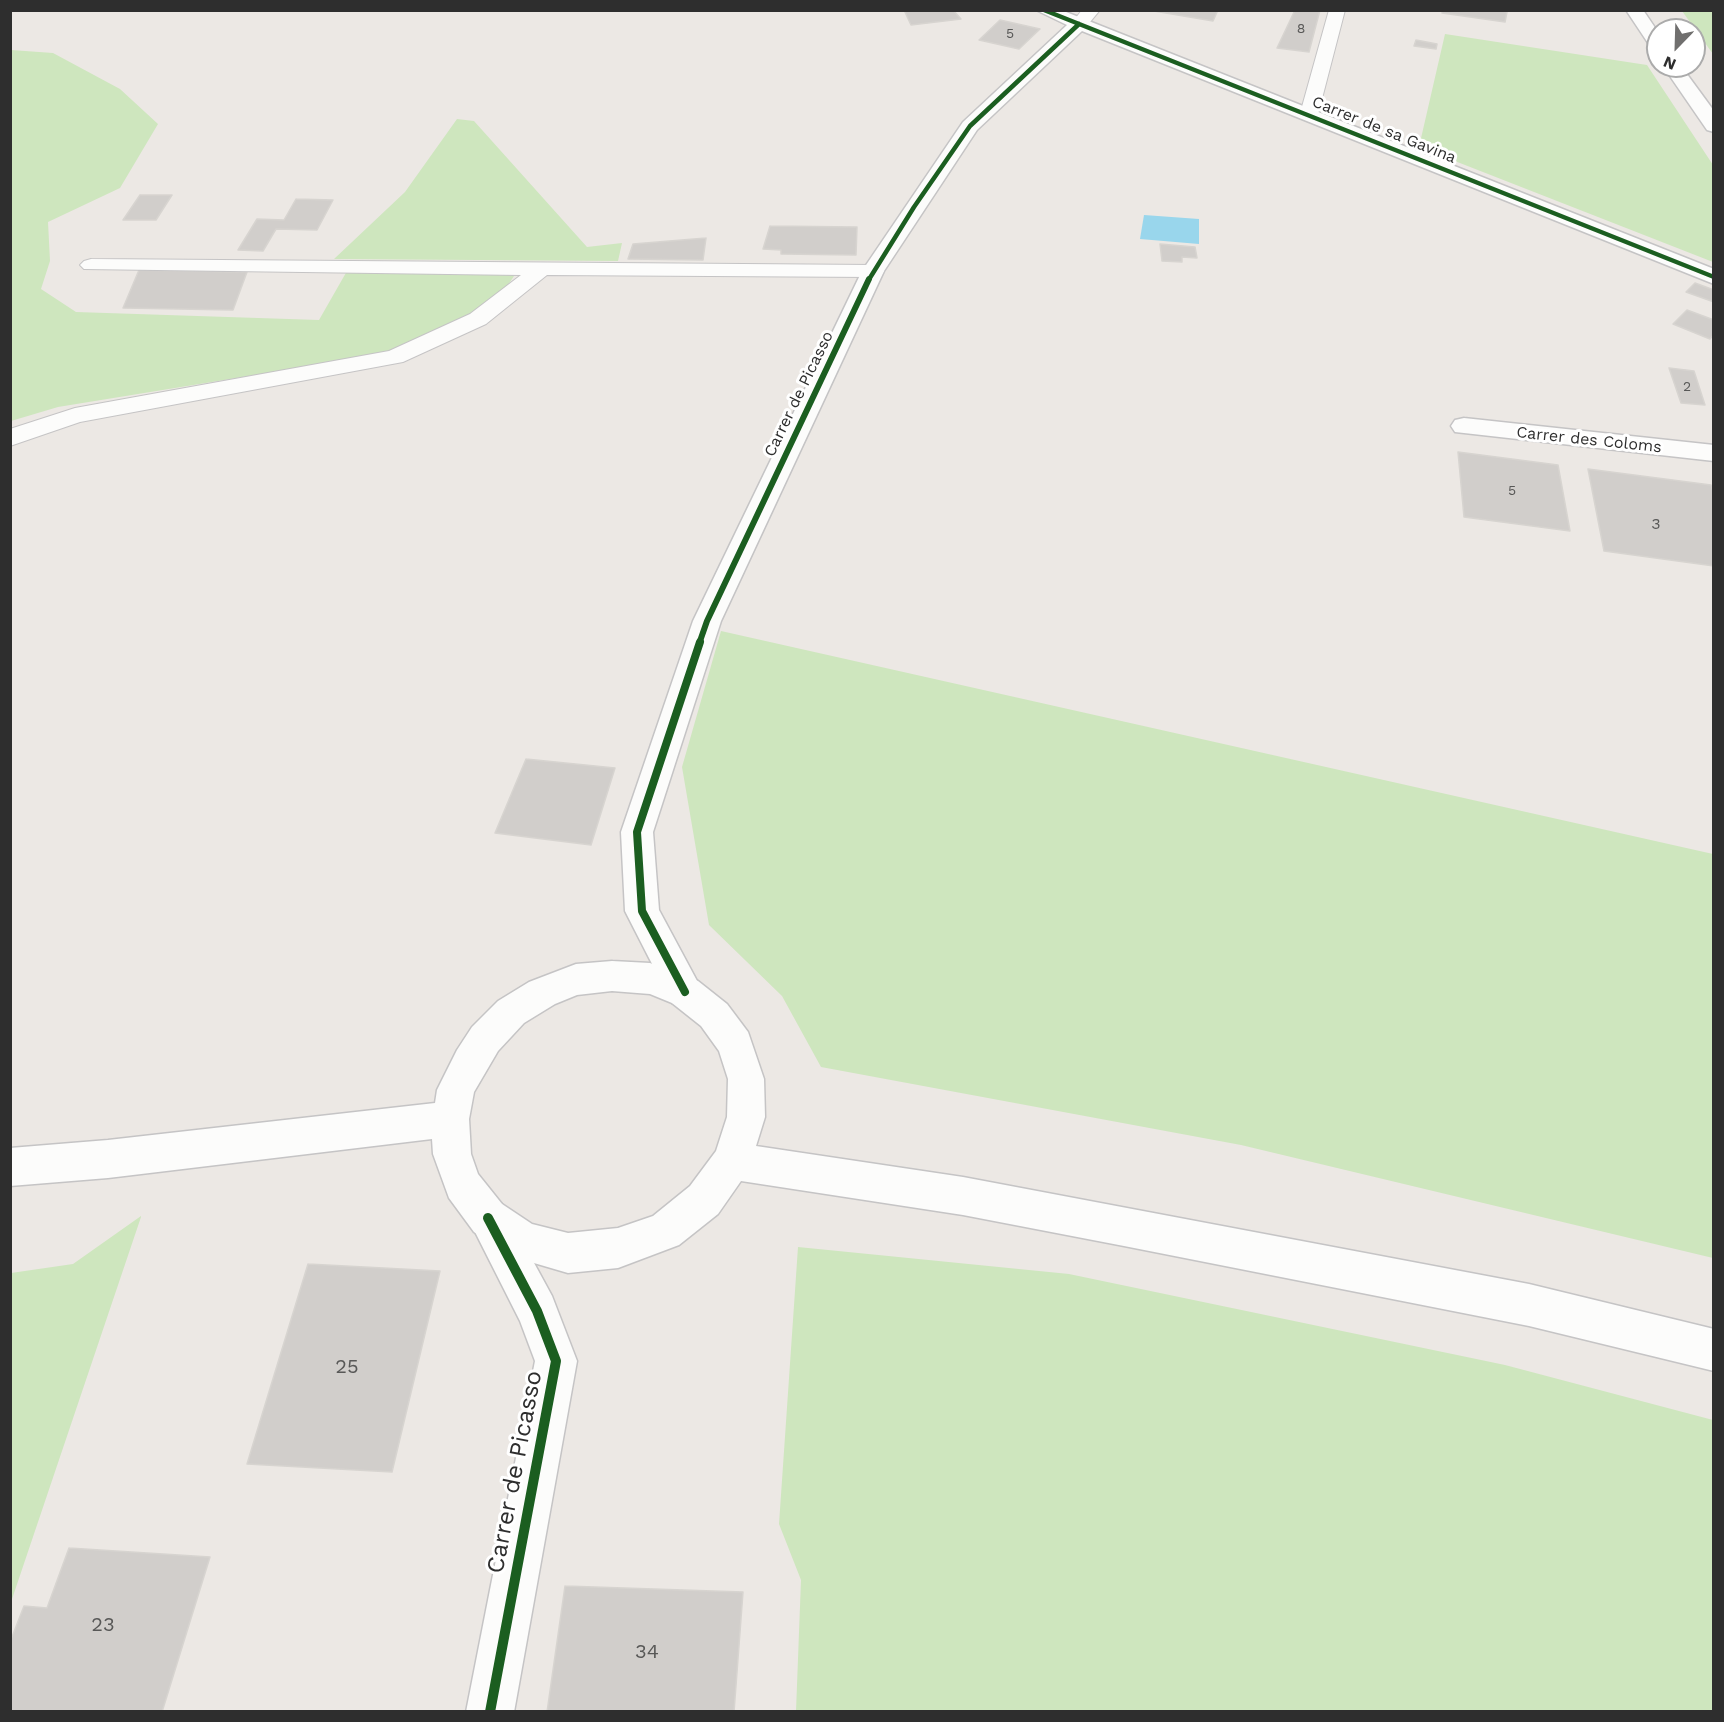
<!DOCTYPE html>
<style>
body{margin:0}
#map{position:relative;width:1724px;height:1722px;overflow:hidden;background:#ece8e4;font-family:"Work Sans",sans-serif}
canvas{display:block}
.frame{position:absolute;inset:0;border:12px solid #2e2e2e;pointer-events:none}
.north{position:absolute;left:1646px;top:18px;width:60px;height:60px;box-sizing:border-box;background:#fff;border:2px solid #ababab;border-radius:50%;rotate:203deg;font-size:16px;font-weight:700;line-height:24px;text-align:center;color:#2e2e2e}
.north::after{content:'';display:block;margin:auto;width:21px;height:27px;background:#706f6e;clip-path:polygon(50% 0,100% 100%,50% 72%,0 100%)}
</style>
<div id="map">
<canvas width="1724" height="1722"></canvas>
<div class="frame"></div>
<div class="north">N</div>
</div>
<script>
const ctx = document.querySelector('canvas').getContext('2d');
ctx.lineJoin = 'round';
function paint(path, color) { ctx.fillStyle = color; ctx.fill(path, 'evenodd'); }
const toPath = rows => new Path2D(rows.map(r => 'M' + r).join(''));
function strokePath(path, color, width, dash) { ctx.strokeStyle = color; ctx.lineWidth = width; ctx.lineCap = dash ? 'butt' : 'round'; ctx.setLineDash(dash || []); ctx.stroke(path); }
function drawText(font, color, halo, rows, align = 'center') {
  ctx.font = font + ' "Work Sans",sans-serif'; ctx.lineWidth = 6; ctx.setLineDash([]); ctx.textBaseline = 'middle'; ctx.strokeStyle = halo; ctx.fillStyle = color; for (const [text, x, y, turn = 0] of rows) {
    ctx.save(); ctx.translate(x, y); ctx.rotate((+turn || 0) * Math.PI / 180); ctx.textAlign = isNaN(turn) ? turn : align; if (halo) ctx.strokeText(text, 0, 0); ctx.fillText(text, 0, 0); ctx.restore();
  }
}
const green = toPath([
 [1682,11,1713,11,1713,54],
 [1445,34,1647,65,1713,165,1713,262,1419,147],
 [11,50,53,53,120,89,158,124,120,188,48,222,50,261,41,289,76,312,319,320,347,271,508,271,514,276,506,288,457,324,384,354,58,407,11,421],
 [457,119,474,121,587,247,622,243,618,261,334,259,405,192],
 [721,631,1713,854,1713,1258,1241,1145,821,1067,782,996,709,925,682,767],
 [141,1216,141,1217,11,1602,11,1273,73,1264],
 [798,1247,1069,1274,1505,1365,1713,1420,1713,1711,796,1711,801,1580,779,1524]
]);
const water = toPath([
 [1144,215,1199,219,1199,244,1140,239]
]);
const building = toPath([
 [904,10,953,10,961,19,911,25,904,10],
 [1148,10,1218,10,1213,21,1148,10],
 [1295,10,1320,10,1309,52,1277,48,1295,10],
 [1443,10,1498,10,1507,12,1505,22,1442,13,1443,10],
 [1000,20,1040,29,1019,49,979,40,1000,20],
 [1416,40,1437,44,1436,49,1414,46,1416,40],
 [140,195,172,195,156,220,123,220,140,195],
 [296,199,333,200,317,230,276,229,263,251,238,250,257,219,284,220,296,199],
 [770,226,857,227,856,255,781,254,781,250,763,249,770,226],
 [706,238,703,260,628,259,633,244,706,238],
 [1160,244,1195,247,1197,258,1182,257,1182,262,1162,261,1160,244],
 [139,270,247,272,233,310,123,308,139,270],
 [1695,283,1714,290,1714,302,1686,292,1695,283],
 [1687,310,1714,320,1714,334,1710,339,1673,324,1687,310],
 [1669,368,1694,371,1705,405,1681,403,1669,368],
 [1458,452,1558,465,1570,531,1464,517,1458,452],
 [1588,469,1711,485,1714,496,1714,566,1604,551,1588,469],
 [526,759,615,768,591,845,495,833,526,759],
 [308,1264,440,1271,392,1472,247,1464,308,1264],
 [69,1548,210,1557,162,1712,10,1712,10,1642,24,1606,47,1608,69,1548],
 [565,1586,743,1592,734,1712,547,1712,565,1586]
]);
const lane = toPath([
 [1082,10,1100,10,1085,28,1073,28,1071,24,1082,10],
 [1329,10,1345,10,1318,114,1309,120,1300,114,1329,10],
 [91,259,873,265,881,266,884,271,881,276,873,277,547,275,486,324,403,362,80,422,10,446,10,429,75,408,389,351,470,314,521,275,84,269,80,265,84,261,91,259]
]);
const street = toPath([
 [1036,10,1061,10,1714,269,1714,284,1082,31,977,130,884,271,721,621,653,832,659,910,703,992,698,1003,685,1008,672,1003,625,911,621,832,693,621,862,271,963,122,1067,25,1036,10],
 [1626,10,1643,10,1658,32,1658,50,1652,49,1626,10],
 [1663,66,1681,66,1714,111,1714,132,1707,130,1663,66],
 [1464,418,1714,445,1714,461,1455,432,1451,426,1455,420,1464,418],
 [488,1198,502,1204,552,1296,577,1361,514,1712,466,1712,535,1361,520,1321,468,1218,474,1204,488,1198]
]);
const secondary = toPath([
 [612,961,650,963,698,981,727,1004,748,1032,764,1079,765,1117,756,1146,963,1177,1529,1284,1714,1329,1714,1371,1529,1326,1124,1246,963,1215,741,1181,718,1214,679,1245,618,1268,568,1273,510,1256,474,1232,449,1198,433,1154,432,1139,108,1178,10,1186,10,1148,108,1140,435,1103,437,1090,457,1050,472,1027,498,1001,529,982,576,964,612,961],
 [612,991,650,994,672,1003,701,1026,719,1051,728,1079,727,1117,716,1151,690,1186,653,1216,618,1228,568,1233,532,1224,502,1204,478,1174,471,1154,469,1119,474,1092,498,1051,524,1023,555,1004,577,995,612,991]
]);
const cyclewayFar3 = toPath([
 [1044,10,1714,277],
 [868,281,914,207,970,126,1079,24]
]);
const cyclewayFar2 = toPath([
 [699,644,707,621,869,279]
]);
const cyclewayFar1 = toPath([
 [685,992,642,911,637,832,700,642]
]);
const cycleway = toPath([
 [488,1218,537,1311,556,1361,490,1712]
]);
const farNumbernames = [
 ["8",1301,29],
 ["5",1010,34],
 ["2",1687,387],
 ["5",1512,491]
];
const farStreetnames = [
 ["Carrer de sa Gavina",1384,130,22],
 ["Carrer de Picasso",799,394,-64],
 ["Carrer des Coloms",1589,440,6]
];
const numberNames = [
 ["3",1656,524]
];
const nearNumbernames = [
 ["25",347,1367],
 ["23",103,1625],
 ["34",647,1652]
];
const nearStreetnames = [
 ["Carrer de Picasso",515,1472,-79]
];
paint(green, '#cee6be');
paint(water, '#99d6ec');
paint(building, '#d1cecb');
strokePath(building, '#d7d4d0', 1.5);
strokePath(lane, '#c5c4c5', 2);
strokePath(street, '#c5c4c5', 3);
strokePath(secondary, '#c5c4c5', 3);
paint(lane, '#fcfcfb');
paint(street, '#fcfcfb');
paint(secondary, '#fcfcfb');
strokePath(cyclewayFar3, '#1b5e20', 4.5);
strokePath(cyclewayFar2, '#1b5e20', 6);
strokePath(cyclewayFar1, '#1b5e20', 8);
strokePath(cycleway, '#1b5e20', 10);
drawText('14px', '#585857', null, farNumbernames);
drawText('16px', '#2e2e2e', '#fff', farStreetnames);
drawText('16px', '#585857', null, numberNames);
drawText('20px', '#585857', null, nearNumbernames);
drawText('24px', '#2e2e2e', '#fff', nearStreetnames);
</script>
